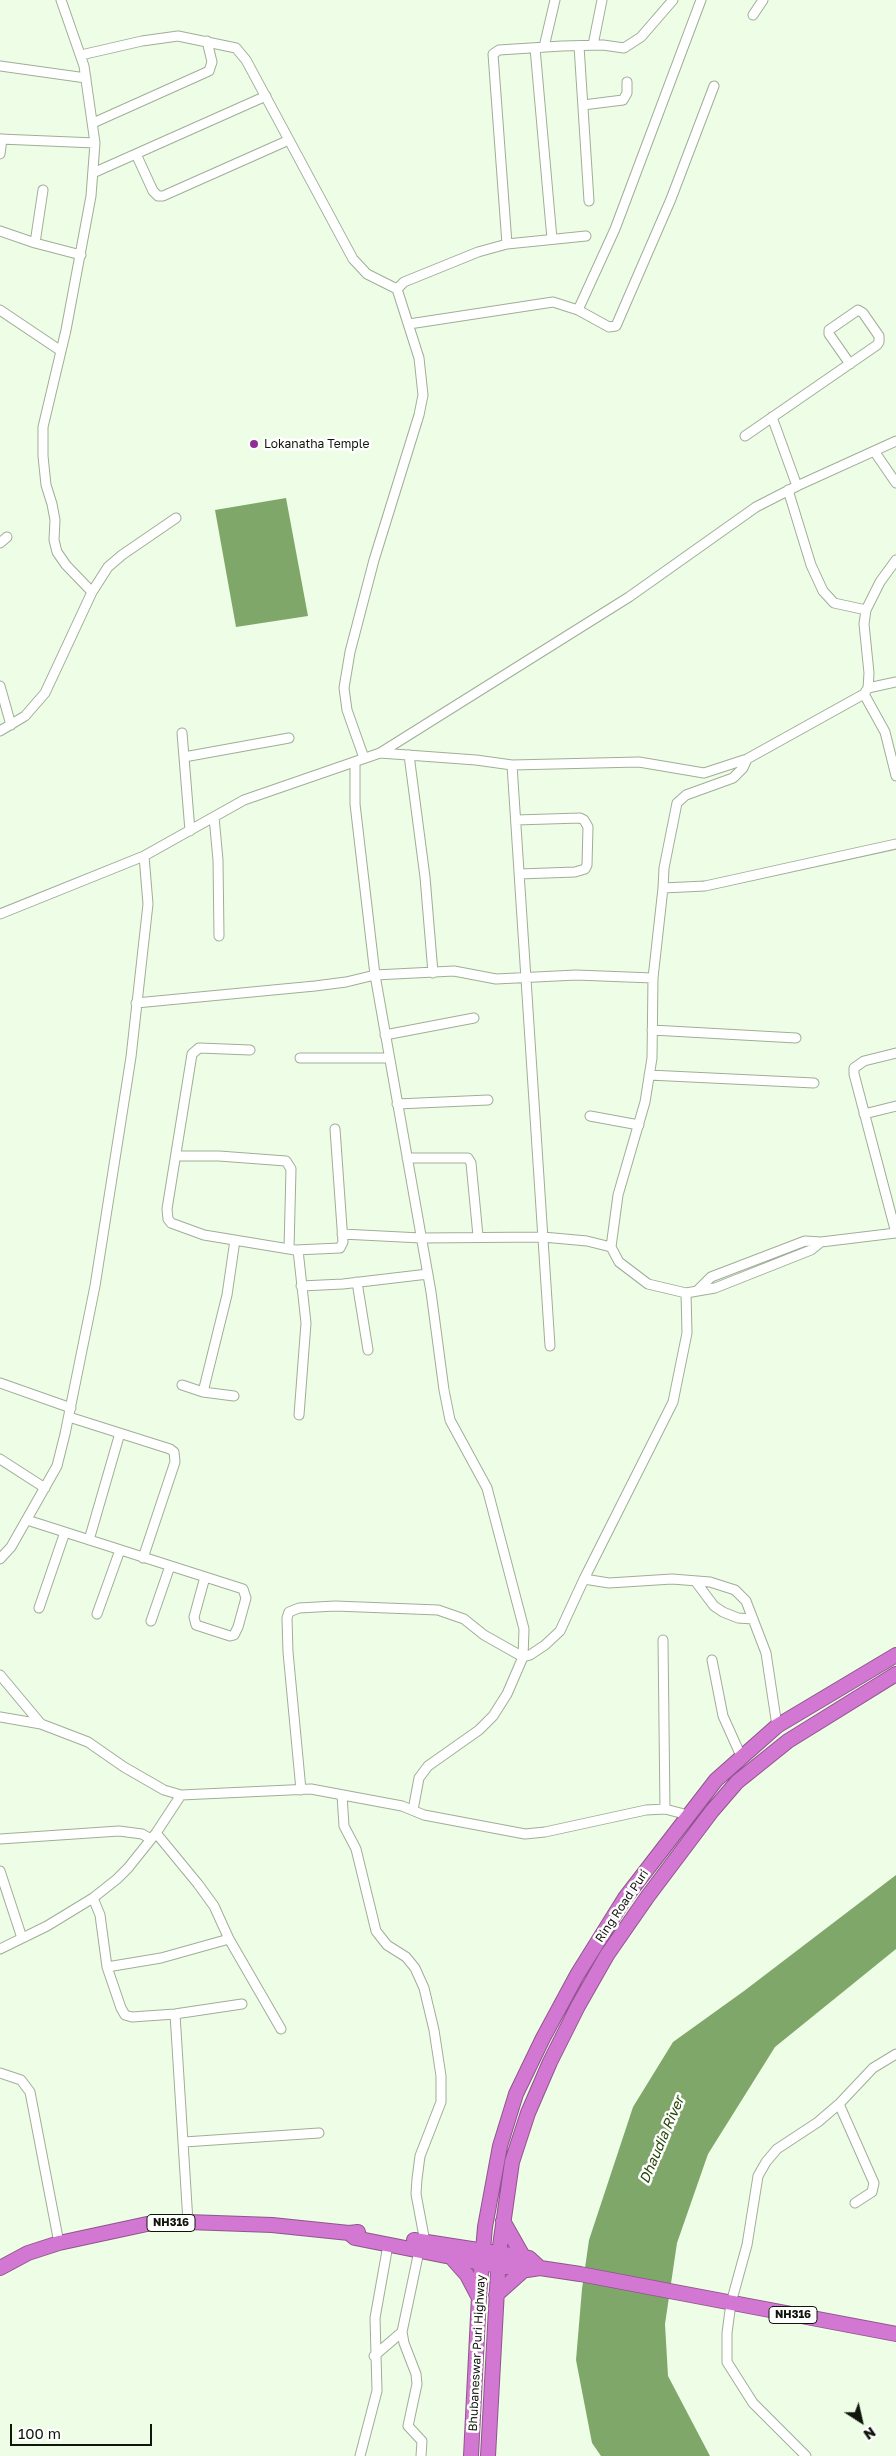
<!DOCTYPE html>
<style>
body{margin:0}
#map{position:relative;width:896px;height:2456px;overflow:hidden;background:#eefde6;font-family:"Golos Text",sans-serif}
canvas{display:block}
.north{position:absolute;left:836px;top:2396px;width:50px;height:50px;-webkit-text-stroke:4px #fff;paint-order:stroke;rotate:145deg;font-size:14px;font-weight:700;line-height:20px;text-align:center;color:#10150d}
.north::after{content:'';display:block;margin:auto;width:18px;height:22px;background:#10150d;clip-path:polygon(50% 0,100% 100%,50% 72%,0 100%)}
.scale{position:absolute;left:10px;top:2424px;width:142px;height:22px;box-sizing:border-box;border:2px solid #10150d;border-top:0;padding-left:6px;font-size:15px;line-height:18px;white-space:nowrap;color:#10150d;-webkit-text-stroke:4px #fff;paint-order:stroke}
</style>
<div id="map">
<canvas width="896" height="2456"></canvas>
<div class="north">N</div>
<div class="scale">100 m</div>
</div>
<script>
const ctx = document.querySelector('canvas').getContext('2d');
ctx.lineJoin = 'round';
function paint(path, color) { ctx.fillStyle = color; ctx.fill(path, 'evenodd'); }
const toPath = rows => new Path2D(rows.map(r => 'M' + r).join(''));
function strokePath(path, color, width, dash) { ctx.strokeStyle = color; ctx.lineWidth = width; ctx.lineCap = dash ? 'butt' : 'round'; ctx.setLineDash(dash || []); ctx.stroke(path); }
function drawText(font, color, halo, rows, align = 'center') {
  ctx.font = font + ' "Golos Text",sans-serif'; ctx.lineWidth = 5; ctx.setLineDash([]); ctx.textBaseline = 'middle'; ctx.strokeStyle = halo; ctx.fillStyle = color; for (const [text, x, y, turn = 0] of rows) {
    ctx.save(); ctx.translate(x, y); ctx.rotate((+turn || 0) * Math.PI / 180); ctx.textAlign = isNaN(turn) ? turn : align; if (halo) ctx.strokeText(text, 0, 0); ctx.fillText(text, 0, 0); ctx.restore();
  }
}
const water = toPath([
 [286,498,308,616,236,627,215,510],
 [896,1875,896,1949,775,2047,708,2154,677,2243,665,2324,668,2376,710,2456,601,2456,592,2443,576,2360,582,2289,589,2240,633,2107,673,2042,744,1991]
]);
const minor = toPath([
 [61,0,84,66,95,143,91,196,66,330,43,427,43,456,46,485,52,504,55,520,54,540,57,552,66,565,92,592],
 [753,15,763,0],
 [593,45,602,0],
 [579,46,589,201],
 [544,47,555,0],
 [535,48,552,239],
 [81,55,142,41,178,36,236,48,246,60,353,259,367,274,397,289],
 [0,66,86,78],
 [583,105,623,100,627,93,627,82],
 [93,123,209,71,212,62,207,41],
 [0,139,95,143],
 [0,154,2,139],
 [136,154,153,191,158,196,163,196,289,140],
 [93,173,266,96],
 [0,231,35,243,81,255],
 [35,243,43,190],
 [507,244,493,54,499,50,562,46,603,45,624,48,641,37,673,0],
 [0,310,61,351],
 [578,310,615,229,701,0],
 [409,324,553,302,578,310,609,327,616,326,671,199,714,86],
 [772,417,797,486],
 [745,436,877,345,879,342,879,336,863,313,858,310,829,330,829,334,850,364],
 [874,451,896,483],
 [788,490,811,565,823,591,834,603,866,610],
 [0,543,7,537],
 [0,686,11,725],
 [868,688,896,682],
 [864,694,885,732,896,776],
 [0,731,25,716,45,693,92,592,108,567,122,555,176,518],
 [182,733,190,831],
 [380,753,476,760,512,765,639,762,704,773,747,759,864,694,868,688,869,673,864,624,866,610,880,582,896,560],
 [409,755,425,877,433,973],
 [184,757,289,738],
 [364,758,347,710,344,688,350,652,374,560,419,415,423,395,419,358,397,289,404,282,478,252,507,244,586,236],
 [355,762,355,804,375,975,431,1292,444,1390,450,1420,487,1488,524,1629,523,1657,507,1694,493,1716,479,1730,428,1766,419,1778,413,1810],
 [512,765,550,1346],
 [214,817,218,860,219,936],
 [516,820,580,818,584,820,588,827,587,865,585,869,575,872,519,874],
 [663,888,664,868,677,803,686,795,733,778,743,768,747,759],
 [0,914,144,856,244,800,380,753,629,597,756,507,797,486,896,441],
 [136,1003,315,986,346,982,375,975,454,971,496,979,576,975,653,978],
 [652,1030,796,1038],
 [385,1035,474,1018],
 [250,1050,199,1048,192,1054,167,1209,168,1219,171,1223,204,1235,295,1250,340,1248,343,1242,335,1129],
 [300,1058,388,1058],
 [649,1075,814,1083],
 [397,1104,488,1100],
 [864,1114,896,1106],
 [590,1116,639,1125],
 [176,1156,219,1156,286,1161,291,1169,289,1249],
 [407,1158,468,1158,471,1163,478,1236],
 [896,1233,854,1074,854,1068,864,1061,896,1053],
 [342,1234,421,1238,543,1237,587,1241,611,1247,619,1262,648,1284,686,1293,715,1288,811,1250,821,1242],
 [611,1247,618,1195,645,1102,652,1058,653,978,663,888,705,886,896,844],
 [298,1250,306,1323,299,1415],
 [357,1282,368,1350],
 [301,1286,343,1284,428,1274],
 [698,1290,711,1277,805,1241,821,1242,896,1233],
 [0,1383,71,1408],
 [182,1385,203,1392,234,1396],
 [203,1392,227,1295,235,1240],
 [69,1417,170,1449,174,1452,175,1462,143,1558],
 [0,1459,45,1488],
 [27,1520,243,1589,246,1598,238,1627,234,1635,230,1636,196,1625,194,1617,205,1577],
 [89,1540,120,1433],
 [0,1559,11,1547,57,1466,65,1434,95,1286,131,1057,148,904,144,856],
 [584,1579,609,1583,672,1579,710,1582,735,1590,746,1601,766,1653,777,1726],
 [696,1582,714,1606,723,1612,738,1618,753,1619],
 [39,1608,65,1532],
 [97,1614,120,1550],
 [151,1621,170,1566],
 [663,1640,665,1809],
 [712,1660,723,1716,741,1756],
 [0,1675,41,1724],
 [0,1717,41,1724,88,1742,124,1767,164,1790,181,1795,311,1789,402,1806,424,1815,525,1834,545,1832,646,1810,665,1809,688,1815],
 [301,1790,288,1652,287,1618,289,1612,299,1608,335,1606,438,1610,464,1619,484,1635,523,1657,530,1655,545,1645,560,1631,584,1579,673,1402,687,1333,686,1293],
 [342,1795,344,1826,356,1849,376,1931,387,1945,406,1957,415,1968,424,1988,434,2030,441,2076,441,2102,420,2156,417,2179,416,2194,425,2242],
 [156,1833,198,1884,214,1906,229,1939,281,2029],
 [0,1839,119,1831,142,1834,151,1839],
 [0,1871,22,1938],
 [93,1898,100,1915,107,1967,121,2008,125,2015,132,2017,175,2014,242,2004],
 [0,1949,47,1926,93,1898,117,1879,128,1868,156,1833,181,1795],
 [107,1967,161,1958,229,1939],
 [175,2014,188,2222],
 [0,2073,21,2080,30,2092,59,2243],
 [839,2104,874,2183,872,2192,855,2203],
 [184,2142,319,2133],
 [419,2251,402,2332,404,2343,416,2374,417,2384,408,2426,422,2441,421,2456],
 [374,2356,402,2332],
 [360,2456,377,2391,375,2318,388,2245],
 [806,2456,753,2403,727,2362,727,2333,731,2303,747,2245,758,2176,766,2162,777,2149,818,2122,839,2104,873,2068,896,2054]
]);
const highway = toPath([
 [503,2221,524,2258],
 [349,2233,355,2238,481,2263,527,2270,540,2268,580,2274,896,2334],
 [414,2240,529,2258,540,2268],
 [451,2257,467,2275,478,2296],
 [0,2268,28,2253,59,2243,147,2224,188,2222,272,2225,349,2233,358,2232],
 [496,2295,524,2270],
 [471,2456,479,2296,485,2227,500,2146,516,2094,543,2038,577,1975,625,1898,716,1780,777,1726,896,1655],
 [488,2456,499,2253,512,2162,528,2113,550,2062,578,2006,607,1955,648,1896,712,1811,737,1782,788,1741,896,1674]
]);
const markers = [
 [254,444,5,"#922d94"]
];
const shields = [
 [171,2223,48],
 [793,2315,48]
];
const shieldNames = [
 ["NH316",171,2223],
 ["NH316",793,2315]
];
const poiNames = [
 ["Lokanatha Temple",264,444]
];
const streetNames = [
 ["Ring Road Puri",622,1906,-56],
 ["Bhubaneswar Puri Highway",477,2353,-87]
];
const waterNames = [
 ["Dhaudia River",662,2140,-67]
];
paint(water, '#80a76a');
strokePath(minor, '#a0ae98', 11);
strokePath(highway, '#8f558d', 16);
strokePath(minor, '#fff', 9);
strokePath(highway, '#d378d2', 14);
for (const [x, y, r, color] of markers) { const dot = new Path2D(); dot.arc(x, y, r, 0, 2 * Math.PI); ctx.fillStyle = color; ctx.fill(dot); strokePath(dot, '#fff', 2); }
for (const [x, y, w] of shields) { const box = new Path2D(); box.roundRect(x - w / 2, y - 8.5, w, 17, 4); ctx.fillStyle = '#fff'; ctx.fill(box); strokePath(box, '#10150d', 1); }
drawText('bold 11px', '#10150d', null, shieldNames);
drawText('12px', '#10150d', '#fff', poiNames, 'left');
drawText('12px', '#10150d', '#fff', streetNames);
drawText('italic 14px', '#244804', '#fff', waterNames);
</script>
